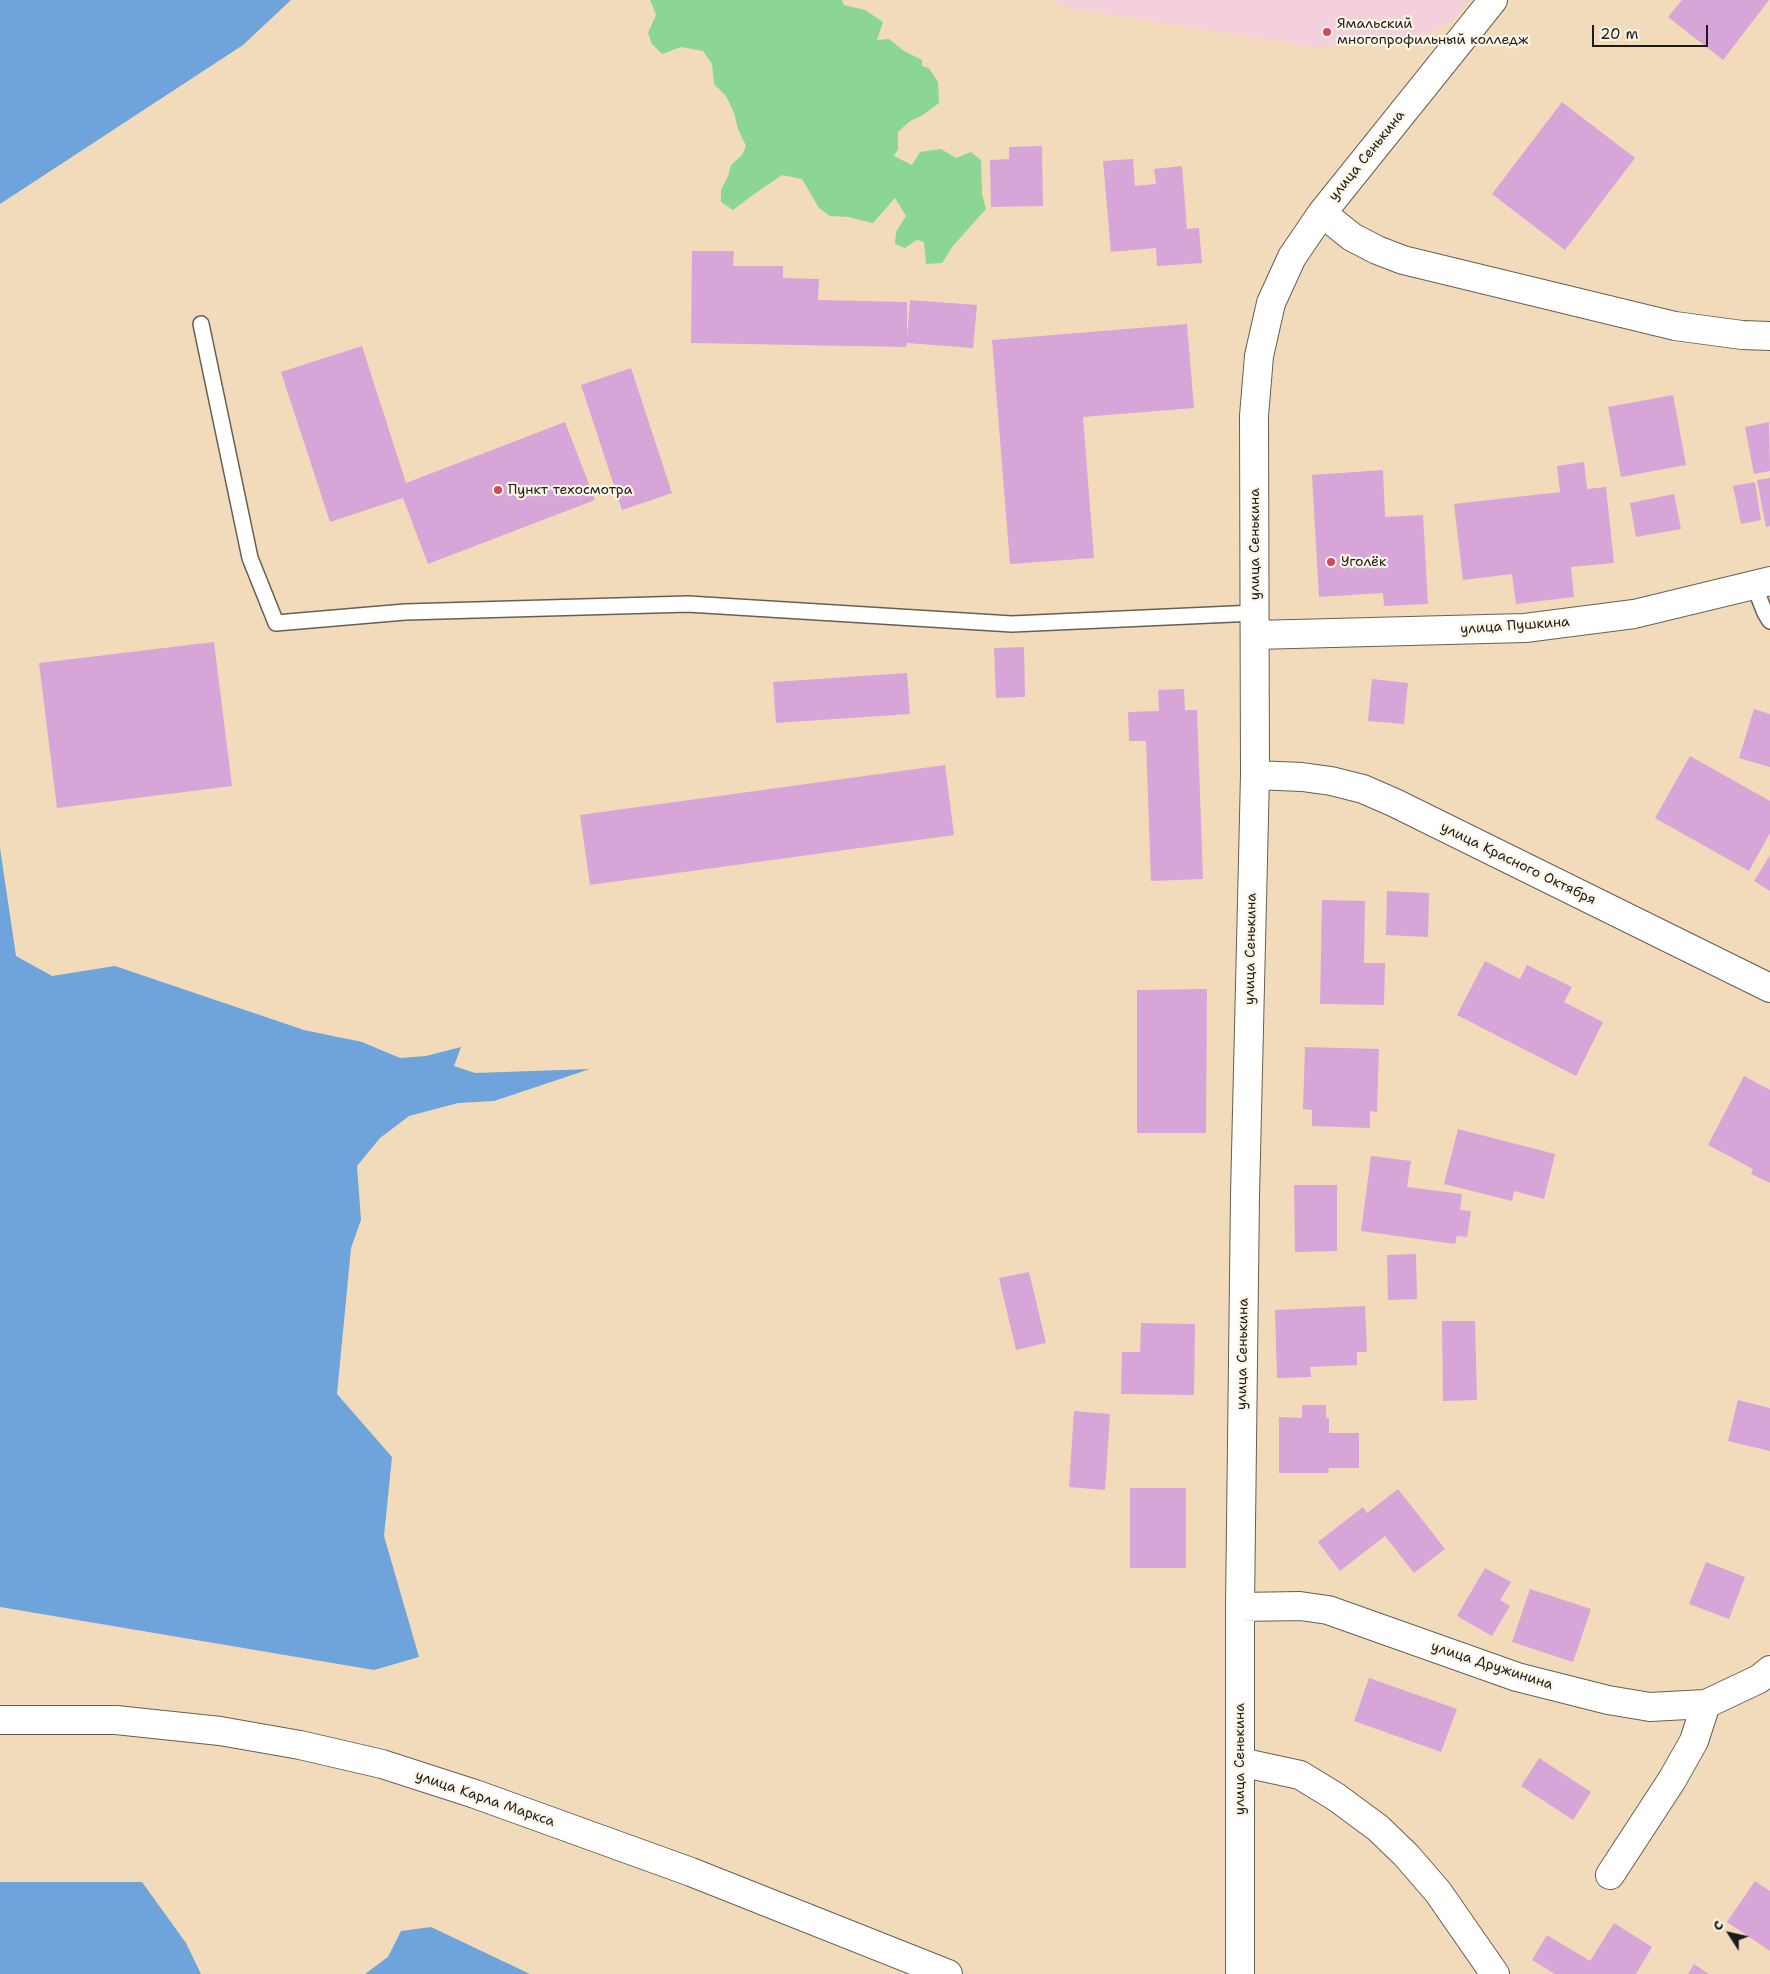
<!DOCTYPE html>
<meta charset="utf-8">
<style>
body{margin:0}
#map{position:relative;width:1770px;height:1974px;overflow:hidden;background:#f2dbbb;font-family:"Shantell Sans",sans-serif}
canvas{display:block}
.north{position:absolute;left:1705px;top:1909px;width:50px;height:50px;-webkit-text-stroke:4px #fcf5e5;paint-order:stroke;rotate:305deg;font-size:14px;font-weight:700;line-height:20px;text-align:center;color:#1c1c1c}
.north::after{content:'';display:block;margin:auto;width:18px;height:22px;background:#1c1c1c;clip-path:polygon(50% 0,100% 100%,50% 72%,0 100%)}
.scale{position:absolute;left:1592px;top:25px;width:116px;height:22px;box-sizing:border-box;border:2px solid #1c1c1c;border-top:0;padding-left:6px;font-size:15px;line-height:18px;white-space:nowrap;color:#1c1c1c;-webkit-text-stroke:4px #fcf5e5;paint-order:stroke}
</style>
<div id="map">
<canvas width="1770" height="1974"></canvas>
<div class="north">С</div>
<div class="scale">20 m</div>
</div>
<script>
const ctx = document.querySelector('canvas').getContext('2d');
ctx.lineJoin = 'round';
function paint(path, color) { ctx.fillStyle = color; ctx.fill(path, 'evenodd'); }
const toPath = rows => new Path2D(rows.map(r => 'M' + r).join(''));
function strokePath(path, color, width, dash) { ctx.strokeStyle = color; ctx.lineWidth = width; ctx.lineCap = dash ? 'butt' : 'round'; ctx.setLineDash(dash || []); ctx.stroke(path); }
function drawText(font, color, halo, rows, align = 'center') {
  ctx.font = font + ' "Shantell Sans",sans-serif'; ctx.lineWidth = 4.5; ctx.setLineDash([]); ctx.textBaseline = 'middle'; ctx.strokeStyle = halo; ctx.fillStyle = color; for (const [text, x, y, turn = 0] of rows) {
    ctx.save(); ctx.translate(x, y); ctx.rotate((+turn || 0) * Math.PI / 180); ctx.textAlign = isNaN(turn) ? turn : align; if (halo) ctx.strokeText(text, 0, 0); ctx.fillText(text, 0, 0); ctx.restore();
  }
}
const built = toPath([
 [1051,0,1469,0,1452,21,1408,44,1313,47,1070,8]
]);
const green = toPath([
 [650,0,842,0,844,5,865,10,883,22,877,40,889,39,904,51,922,60,922,66,929,68,938,82,939,103,923,115,910,121,898,132,898,149,894,156,912,165,920,152,941,149,956,158,971,152,981,160,982,194,986,209,953,246,942,263,926,264,924,242,917,240,905,248,895,244,896,232,906,216,895,198,873,223,848,217,830,216,819,208,802,179,782,175,750,197,733,210,721,202,721,190,728,176,731,165,742,155,746,146,738,129,734,113,726,96,714,84,712,64,703,51,681,47,662,54,652,44,648,33,656,15]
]);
const water = toPath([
 [0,0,291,0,243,45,0,204],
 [0,848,16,956,52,976,115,966,304,1030,362,1042,400,1058,426,1056,461,1047,454,1066,475,1073,590,1069,494,1101,458,1103,409,1116,380,1138,357,1166,361,1220,351,1248,337,1394,392,1457,384,1536,419,1657,374,1670,0,1607],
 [0,1882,142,1882,186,1943,201,1974,0,1974],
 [431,1927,530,1974,365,1974,388,1957,401,1931]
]);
const building = toPath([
 [1682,0,1769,0,1723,60,1668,17],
 [1562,102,1635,158,1565,250,1492,194],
 [1042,146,1043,206,991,207,990,160,1009,159,1009,147],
 [1133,159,1135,186,1156,184,1154,169,1182,166,1187,229,1199,228,1202,263,1157,266,1156,248,1111,252,1103,161],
 [692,251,734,251,733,266,783,266,783,278,819,279,818,300,907,302,907,338,910,300,977,305,973,348,907,343,906,347,691,343],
 [1187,324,1194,408,1083,417,1094,558,1010,564,992,340],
 [362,346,406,483,565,422,595,500,428,564,403,498,330,522,281,372],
 [631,368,672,493,622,510,581,385],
 [1673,395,1686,465,1621,477,1608,407],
 [1769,422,1770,471,1754,474,1745,427],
 [1584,462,1587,489,1606,487,1614,563,1571,567,1574,597,1516,604,1512,574,1463,580,1454,504,1560,492,1557,466],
 [1383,470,1385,517,1423,515,1428,604,1384,606,1383,593,1319,597,1312,475],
 [1770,478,1770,526,1766,527,1757,480],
 [1755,482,1761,520,1741,524,1733,486],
 [1674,494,1681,529,1636,537,1630,503],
 [214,642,232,786,57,808,39,663],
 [1024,647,1025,697,996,698,994,648],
 [907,673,910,714,776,723,773,682],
 [1372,679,1408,683,1404,724,1368,721],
 [1184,689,1185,710,1197,710,1203,879,1151,881,1146,741,1129,741,1128,712,1159,711,1158,690],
 [1754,709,1770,714,1770,767,1739,758],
 [1690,756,1770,801,1770,833,1749,871,1655,818],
 [945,765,954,835,590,885,580,815],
 [1770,855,1770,891,1754,881],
 [1387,891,1429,893,1428,937,1386,935],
 [1322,900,1365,901,1364,963,1385,963,1384,1005,1320,1004],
 [1485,961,1520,979,1527,965,1572,987,1564,1002,1603,1022,1576,1076,1457,1015],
 [1207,989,1206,1133,1137,1133,1137,990],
 [1305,1047,1379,1049,1377,1112,1370,1111,1370,1128,1312,1126,1312,1110,1303,1109],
 [1744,1076,1770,1090,1770,1183,1751,1174,1753,1169,1708,1145],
 [1458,1129,1555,1154,1544,1199,1514,1191,1512,1201,1444,1184],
 [1371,1156,1411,1161,1407,1187,1462,1194,1460,1210,1471,1211,1467,1237,1457,1236,1455,1244,1361,1231],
 [1294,1185,1337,1185,1337,1251,1295,1252],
 [1416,1254,1417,1299,1388,1300,1387,1255],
 [1029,1272,1046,1343,1016,1350,999,1278],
 [1365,1306,1367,1352,1357,1352,1357,1365,1310,1367,1311,1377,1277,1378,1275,1310],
 [1442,1321,1475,1321,1477,1400,1443,1401],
 [1141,1323,1195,1324,1194,1395,1121,1394,1122,1352,1140,1352],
 [1738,1400,1770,1408,1770,1451,1728,1441],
 [1302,1405,1326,1405,1326,1418,1329,1418,1329,1433,1359,1433,1359,1468,1329,1468,1328,1473,1279,1473,1279,1417,1302,1418],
 [1074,1411,1110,1414,1105,1490,1069,1487],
 [1130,1488,1186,1488,1186,1568,1130,1568],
 [1398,1489,1445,1549,1414,1573,1385,1536,1340,1571,1318,1542,1363,1507,1367,1513],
 [1706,1562,1745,1577,1729,1619,1689,1604],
 [1485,1568,1511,1582,1500,1600,1510,1606,1492,1636,1457,1616],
 [1530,1589,1591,1609,1573,1662,1512,1642],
 [1369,1678,1457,1709,1441,1752,1354,1721],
 [1539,1758,1591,1792,1573,1820,1521,1786],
 [1755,1881,1770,1891,1770,1951,1727,1922],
 [1614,1923,1652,1947,1636,1974,1555,1974,1532,1960,1547,1935,1590,1961],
 [1694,1964,1709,1974,1688,1974]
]);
const service = toPath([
 [201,324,250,558,276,623,405,612,688,604,1012,624,1255,613],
 [1754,585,1765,613,1770,621]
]);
const minor = toPath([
 [1322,213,1352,237,1377,250,1403,260,1675,326,1742,335,1770,336],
 [1255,635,1525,628,1634,614,1770,581],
 [1255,775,1302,777,1331,781,1363,789,1395,803,1770,988],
 [1240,1607,1300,1606,1328,1610,1517,1677,1608,1700,1650,1707,1706,1704,1759,1679,1770,1670],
 [1240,1762,1300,1775,1336,1797,1378,1828,1406,1855,1438,1892,1495,1974],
 [1610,1875,1672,1780,1694,1741,1706,1704],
 [1240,1974,1240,1607,1245,1196,1255,775,1254,416,1259,356,1271,303,1292,257,1322,213,1493,0]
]);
const tertiary = toPath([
 [0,1720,116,1720,220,1731,300,1745,382,1764,475,1794,691,1872,948,1974]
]);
const markers = [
 [1327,32,5,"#d1495b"],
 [498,490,5,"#d1495b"],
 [1331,562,5,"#d1495b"]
];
const poiNames = [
 ["Ямальский",1337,24],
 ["многопрофильный колледж",1337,40],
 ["Пункт техосмотра",508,490],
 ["Уголёк",1341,562]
];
const streetNames = [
 ["улица Сенькина",1367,156,-51],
 ["улица Сенькина",1255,544,-90],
 ["улица Пушкина",1515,626,-4],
 ["улица Красного Октября",1518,864,26],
 ["улица Сенькина",1251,949,-89],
 ["улица Сенькина",1243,1354,-89],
 ["улица Дружинина",1492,1666,18],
 ["улица Сенькина",1240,1759,-90],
 ["улица Карла Маркса",485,1799,19]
];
paint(built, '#f4cfdc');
paint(green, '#8bd693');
paint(water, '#6ea3db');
paint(building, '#d8a5d9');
strokePath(service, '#675f54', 18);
strokePath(minor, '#675f54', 30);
strokePath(tertiary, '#675f54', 30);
strokePath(service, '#fff', 15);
strokePath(minor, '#fff', 28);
strokePath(tertiary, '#fff', 28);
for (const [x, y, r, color] of markers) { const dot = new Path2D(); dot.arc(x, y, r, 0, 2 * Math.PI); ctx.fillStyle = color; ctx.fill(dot); strokePath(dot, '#fcf5e5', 2); }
drawText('14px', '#1c1c1c', '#fcf5e5', poiNames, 'left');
drawText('14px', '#1c1c1c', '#fcf5e5', streetNames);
</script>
